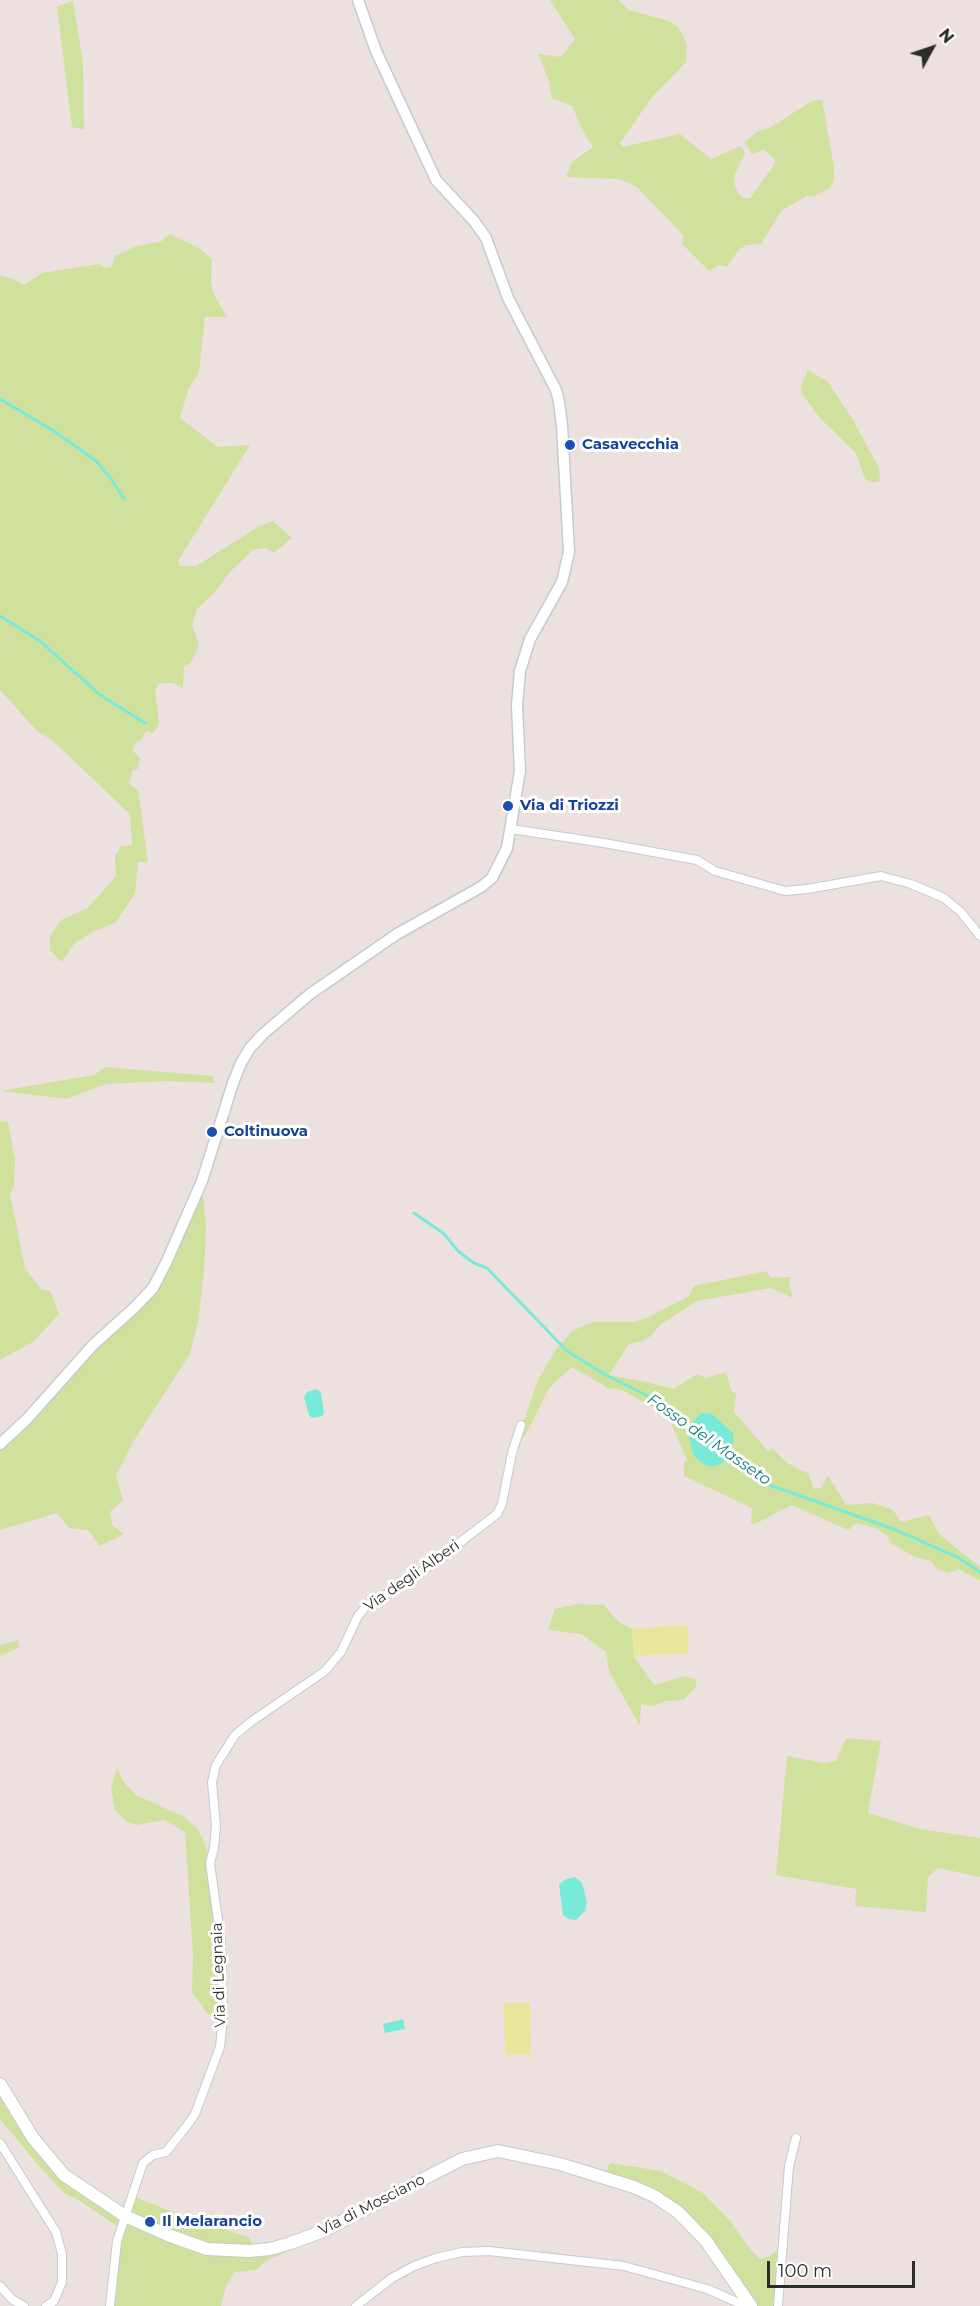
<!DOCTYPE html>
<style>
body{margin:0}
#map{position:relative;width:980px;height:2306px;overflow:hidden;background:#ede1df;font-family:Montserrat,sans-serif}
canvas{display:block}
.north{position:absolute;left:902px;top:18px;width:60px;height:60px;-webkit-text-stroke:4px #fff;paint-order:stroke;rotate:50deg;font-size:16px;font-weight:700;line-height:24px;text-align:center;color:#2c2c2c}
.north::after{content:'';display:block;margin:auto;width:21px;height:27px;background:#2c2c2c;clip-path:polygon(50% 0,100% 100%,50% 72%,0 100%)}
.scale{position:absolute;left:767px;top:2261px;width:148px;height:27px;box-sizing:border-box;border:3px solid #2c2c2c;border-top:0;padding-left:8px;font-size:18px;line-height:21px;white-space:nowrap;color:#2c2c2c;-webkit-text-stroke:4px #fff;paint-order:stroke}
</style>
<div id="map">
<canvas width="980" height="2306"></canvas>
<div class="north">N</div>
<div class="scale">100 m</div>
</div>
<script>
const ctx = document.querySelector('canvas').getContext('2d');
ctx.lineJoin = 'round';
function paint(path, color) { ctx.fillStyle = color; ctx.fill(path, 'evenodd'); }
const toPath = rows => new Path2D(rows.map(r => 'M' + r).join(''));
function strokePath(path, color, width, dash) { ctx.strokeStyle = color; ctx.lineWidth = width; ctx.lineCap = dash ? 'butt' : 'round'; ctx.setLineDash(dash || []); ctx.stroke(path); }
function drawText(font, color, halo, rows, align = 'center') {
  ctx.font = font + ' Montserrat,sans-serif'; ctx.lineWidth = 6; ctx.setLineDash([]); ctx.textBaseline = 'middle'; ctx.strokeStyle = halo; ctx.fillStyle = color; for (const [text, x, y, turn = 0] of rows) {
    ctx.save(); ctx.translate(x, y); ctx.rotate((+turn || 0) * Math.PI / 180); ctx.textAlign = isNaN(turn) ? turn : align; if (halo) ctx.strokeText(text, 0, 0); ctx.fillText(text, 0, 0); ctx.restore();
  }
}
const green = toPath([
 [550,0,618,0,629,10,669,21,678,27,687,44,686,62,653,96,620,143,622,147,680,134,711,159,741,146,745,153,735,174,734,184,739,195,744,198,750,198,774,165,775,159,764,150,752,154,745,142,757,132,771,127,812,101,822,100,834,167,834,180,830,188,814,196,807,196,782,210,761,244,747,245,739,249,727,267,719,265,709,271,682,244,683,235,637,187,619,179,566,177,572,162,593,147,584,133,572,106,552,98,549,81,538,54,561,57,575,39],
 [73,1,83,63,84,130,72,127,57,6],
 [170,234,199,248,212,259,211,281,213,293,227,317,205,317,199,372,188,390,180,418,218,447,250,445,178,561,179,566,196,566,258,527,273,521,292,538,274,553,265,548,253,550,229,573,216,591,197,609,192,625,199,645,191,663,184,667,183,688,173,683,159,683,155,691,159,724,153,733,146,731,142,739,135,743,133,751,140,758,138,769,133,770,129,784,138,790,148,862,138,862,135,894,115,923,92,932,74,944,62,962,50,950,50,936,61,920,88,908,116,876,115,856,121,846,132,845,130,814,53,741,37,731,0,690,0,276,11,278,24,285,42,273,99,264,105,268,111,267,115,256,136,246,160,242],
 [808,370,827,381,853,420,879,468,880,481,872,483,865,479,856,453,819,417,802,394,801,386],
 [106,1067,213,1076,215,1083,166,1081,106,1084,67,1099,0,1091,94,1075],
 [0,1121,8,1122,15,1160,14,1186,10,1194,25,1268,42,1290,50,1290,59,1314,33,1342,0,1360],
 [202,1181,206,1227,204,1274,198,1321,190,1354,133,1442,116,1476,123,1500,110,1512,112,1525,124,1534,100,1546,88,1530,69,1528,57,1513,0,1530,0,1444,153,1288],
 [766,1271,771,1278,791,1277,789,1282,793,1298,771,1288,697,1301,660,1325,651,1336,640,1342,629,1344,609,1375,652,1383,674,1389,697,1374,706,1378,726,1372,731,1390,736,1394,734,1412,768,1451,772,1448,787,1463,809,1474,814,1489,821,1488,828,1475,846,1505,873,1503,893,1510,901,1522,929,1515,939,1534,980,1567,980,1581,959,1569,949,1573,937,1569,931,1561,915,1557,889,1542,888,1536,875,1528,857,1523,848,1530,792,1505,753,1525,751,1522,752,1508,684,1476,684,1462,687,1460,670,1421,654,1408,622,1390,608,1388,572,1367,549,1388,525,1436,516,1443,538,1380,555,1351,572,1331,593,1322,633,1322,647,1318,689,1296,694,1286],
 [578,1604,604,1605,619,1622,632,1629,634,1657,654,1685,685,1676,697,1680,695,1688,683,1700,666,1701,652,1706,641,1704,640,1726,609,1671,606,1652,581,1634,548,1630,555,1609],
 [18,1640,20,1647,0,1656,0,1645],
 [846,1738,881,1741,868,1813,920,1829,980,1838,980,1877,938,1868,928,1877,926,1912,855,1906,856,1889,776,1875,787,1756,824,1763,836,1761],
 [117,1768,123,1781,136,1795,184,1817,197,1828,204,1841,210,1863,221,1942,222,2028,207,2013,192,1992,193,1956,185,1832,164,1820,137,1825,126,1821,115,1810,111,1788],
 [0,2084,64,2175,125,2216,132,2196,197,2221,249,2237,255,2250,280,2246,281,2255,267,2260,256,2270,235,2272,226,2286,221,2306,110,2306,121,2229,80,2201,65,2194,39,2166,0,2119],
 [610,2163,661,2171,703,2193,731,2222,750,2249,760,2259,768,2257,782,2246,778,2306,751,2306,678,2212,604,2178]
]);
const pitch = toPath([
 [687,1625,689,1653,634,1656,632,1629],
 [504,2003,530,2003,531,2055,505,2055]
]);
const water = toPath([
 [317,1389,321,1393,324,1413,322,1416,312,1418,309,1415,304,1397,307,1392],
 [701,1413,712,1414,733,1433,733,1447,723,1463,712,1467,702,1463,694,1456,689,1437,691,1425],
 [575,1877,582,1883,587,1902,585,1911,576,1920,569,1919,563,1915,559,1884,566,1879],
 [403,2019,405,2029,385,2033,383,2024]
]);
const stream = toPath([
 [0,399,54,431,96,461,110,477,124,499],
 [0,616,40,641,100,695,145,723],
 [414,1213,443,1233,459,1252,474,1263,487,1268,567,1351,604,1374,660,1402,692,1427],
 [726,1453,764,1483,896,1530,959,1558,980,1572]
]);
const minor = toPath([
 [511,829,604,843,697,860,715,871,785,891,807,889,881,876,911,884,944,898,961,912,980,936],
 [0,2143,56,2232,62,2254,62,2282,54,2301,46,2306],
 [0,2286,13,2300,24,2306],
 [110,2306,117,2241,143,2163,153,2155,166,2152,186,2127,195,2114,220,2047,223,2018,221,1942,210,1863,214,1848,216,1826,212,1782,216,1765,235,1735,252,1721,325,1671,341,1652,358,1616,367,1605,407,1583,497,1514,502,1504,512,1453,521,1425],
 [356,2306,392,2278,414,2266,436,2258,462,2252,489,2251,624,2266,707,2289,741,2304,750,2304],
 [778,2306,789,2166,796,2138]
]);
const tertiary = toPath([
 [0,1444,27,1419,93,1345,135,1307,153,1288,166,1263,202,1181,233,1083,241,1063,250,1048,263,1034,310,994,397,934,481,887,492,878,507,848,520,771,517,705,520,671,530,639,562,582,569,552,562,425,559,402,556,390,508,298,486,238,474,221,436,180,376,51,358,0]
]);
const secondary = toPath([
 [0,2084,33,2138,64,2175,125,2216,168,2235,207,2249,249,2251,270,2249,291,2243,321,2232,462,2159,498,2151,560,2164,634,2187,654,2196,678,2212,706,2241,751,2306]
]);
const markers = [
 [570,445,6,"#1a4fb4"],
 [508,806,6,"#1a4fb4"],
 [212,1132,6,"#1a4fb4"],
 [150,2222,6,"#1a4fb4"]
];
const transitNames = [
 ["Casavecchia",582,445],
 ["Via di Triozzi",520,806],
 ["Coltinuova",224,1132],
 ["Il Melarancio",162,2222]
];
const streetNames = [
 ["Via degli Alberi",412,1576,-35],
 ["Via di Legnaia",219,1975,-92],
 ["Via di Mosciano",372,2205,-27]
];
const waterNames = [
 ["Fosso del Masseto",709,1440,35]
];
paint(green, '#d0e19e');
paint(pitch, '#e6e79a');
paint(water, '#77ead9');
strokePath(stream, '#77ead9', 3);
strokePath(minor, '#c3cbd1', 10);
strokePath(tertiary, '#c3cbd1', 13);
strokePath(secondary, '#c3cbd1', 14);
strokePath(minor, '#fff', 8);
strokePath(tertiary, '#fff', 10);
strokePath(secondary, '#fff', 12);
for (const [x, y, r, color] of markers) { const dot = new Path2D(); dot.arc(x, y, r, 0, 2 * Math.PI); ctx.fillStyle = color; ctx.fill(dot); strokePath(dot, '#fff', 2); }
drawText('bold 15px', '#164399', '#fff', transitNames, 'left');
drawText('15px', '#2c2c2c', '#fff', streetNames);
drawText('italic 16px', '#14847d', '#fff', waterNames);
</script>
